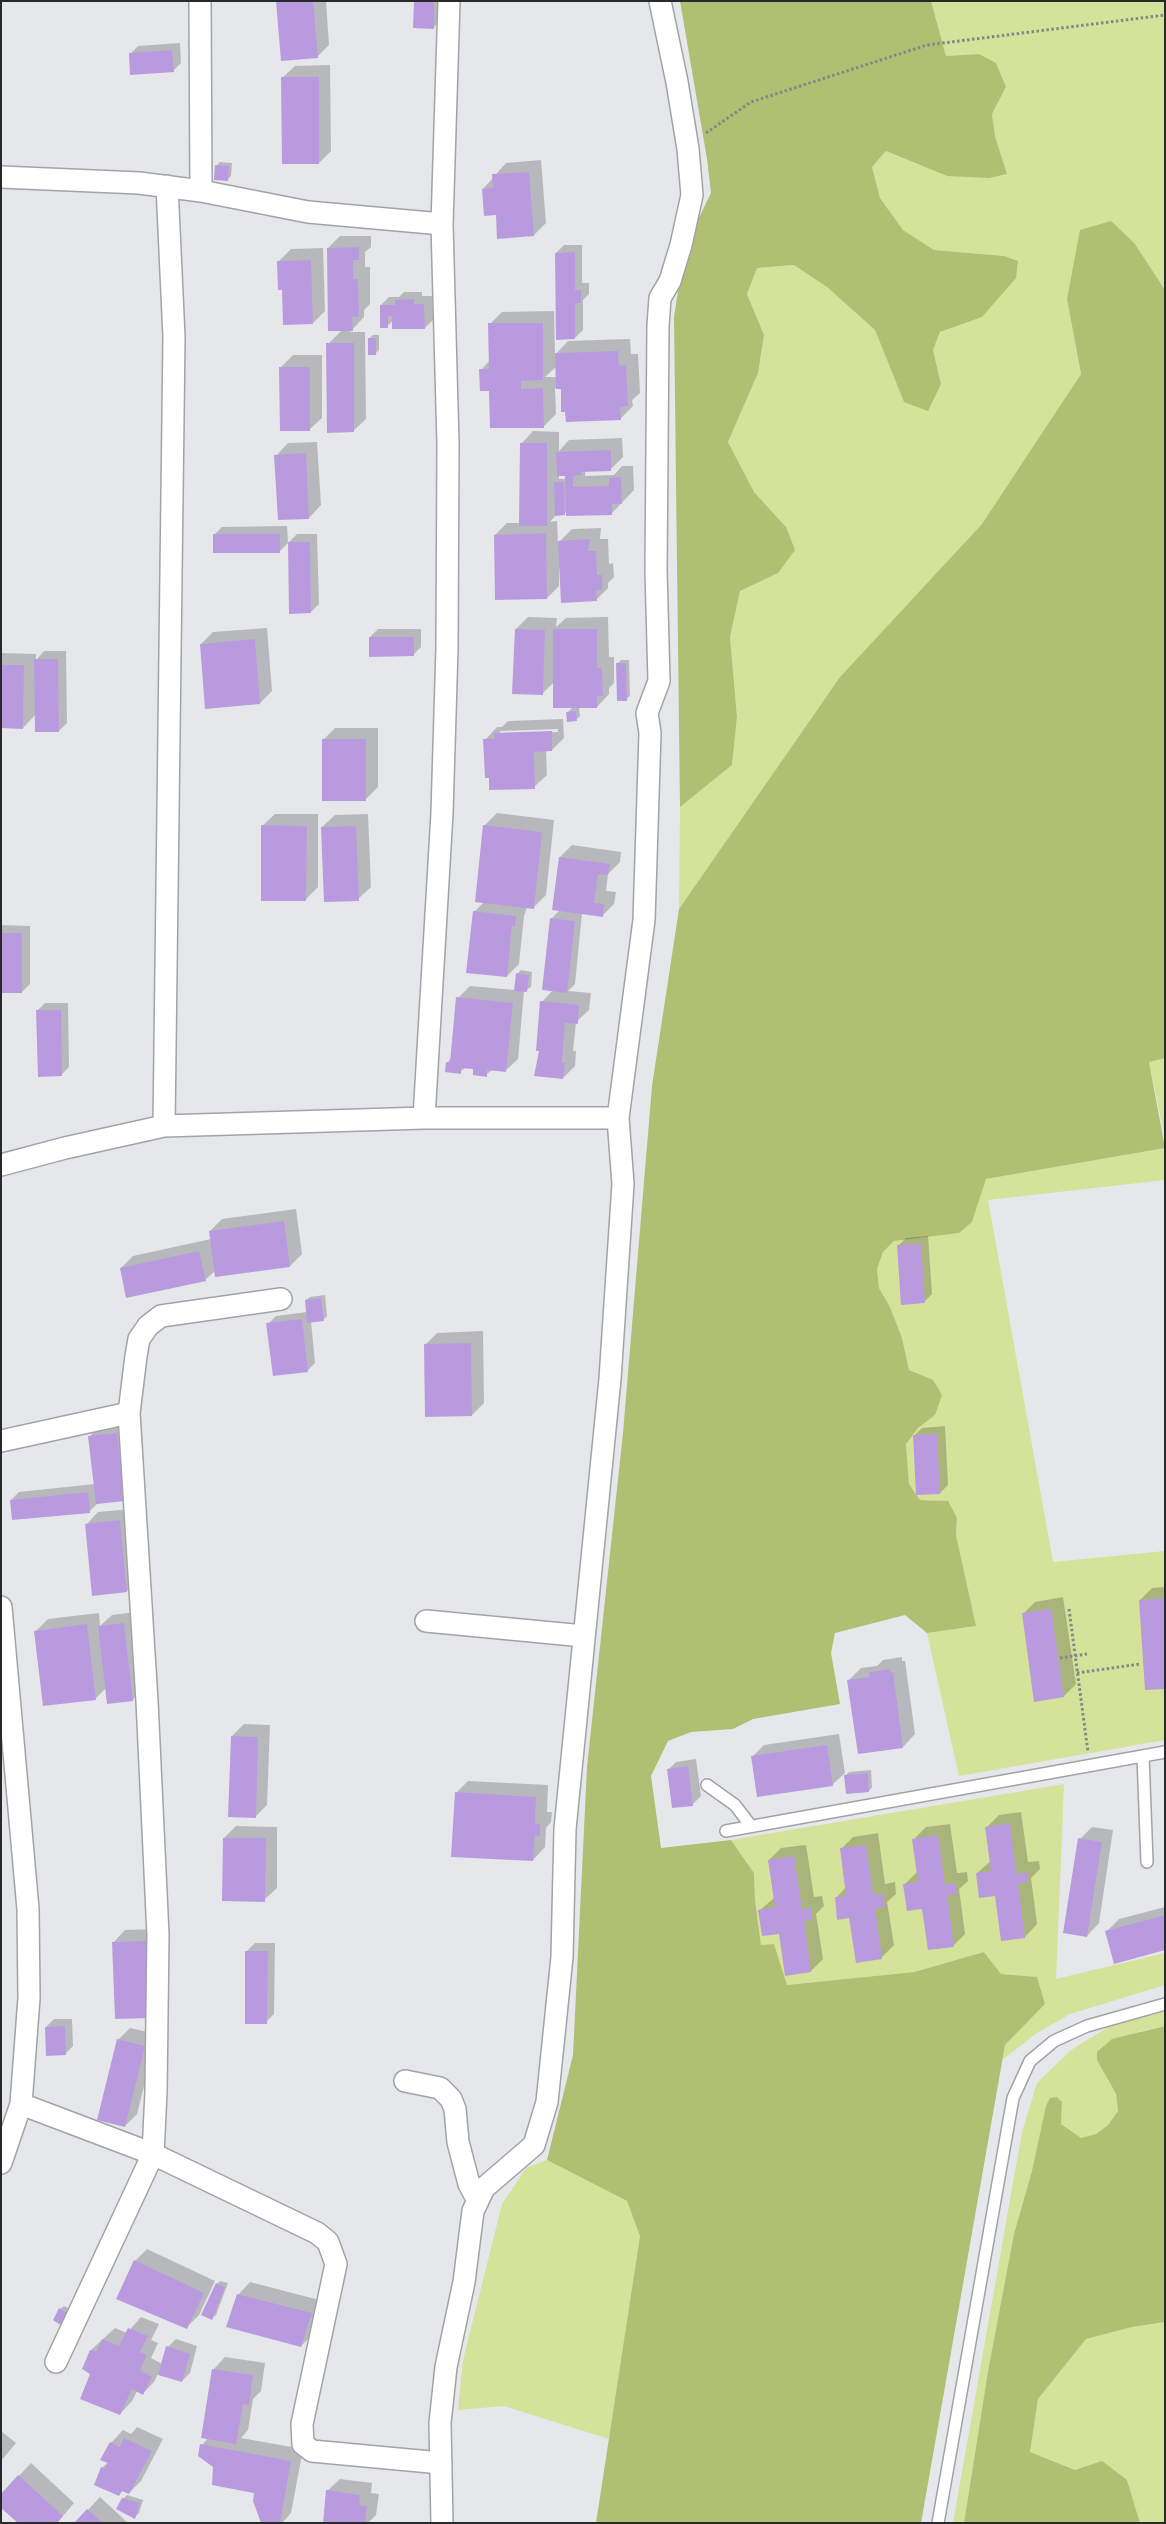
<!DOCTYPE html>
<style>
body{margin:0}
#map{position:relative;width:1166px;height:2524px;overflow:hidden;background:#e5e7eb;font-family:Bitter,serif}
canvas{display:block}
.frame{position:absolute;inset:0;border:2px solid #28292b;pointer-events:none}
</style>
<div id="map">
<canvas width="1166" height="2524"></canvas>
<div class="frame"></div>
</div>
<script>
const ctx = document.querySelector('canvas').getContext('2d');
ctx.lineJoin = 'round';
function paint(path, color) { ctx.fillStyle = color; ctx.fill(path, 'evenodd'); }
const toPath = rows => new Path2D(rows.map(r => 'M' + r).join(''));
function strokePath(path, color, width, dash) { ctx.strokeStyle = color; ctx.lineWidth = width; ctx.lineCap = dash ? 'butt' : 'round'; ctx.setLineDash(dash || []); ctx.stroke(path); }
const green = toPath([
 [931,1,1165,1,1165,290,1135,244,1067,299,1081,374,982,524,840,677,679,909,680,807,732,765,737,717,730,637,740,591,778,573,786,527,754,492,728,442,758,373,764,335,747,294,757,268,794,265,827,287,875,330,904,402,941,384,933,350,940,332,982,317,1004,256,934,250,903,230,880,198,872,167,886,151,947,176,1007,174,995,136,992,114,1006,87,979,54,946,56],
 [1165,1058,1165,1139,1149,1061],
 [1165,1148,1165,1180,988,1200,1053,1562,1165,1551,1165,1740,959,1776,927,1633,976,1626,956,1535,957,1518,933,1500,920,1500,909,1484,906,1444,918,1428,935,1415,920,1375,909,1370,902,1338,890,1307,879,1288,877,1269,883,1252,894,1241,959,1233,972,1222,986,1179],
 [1064,1784,1056,1979,1165,1953,1165,1985,1070,2014,1037,2033,1002,2060,1005,2045,1045,2004,1037,1977,1001,1974,984,1952,914,1972,787,1985,774,1944,761,1945,755,1900,754,1873,731,1840],
 [1165,2011,1165,2026,1141,2031,1107,2079,1116,2094,1118,2111,1108,2125,1096,2134,1081,2138,1061,2124,1062,2102,1032,2171,1014,2234,988,2371,964,2523,953,2523,1022,2132,1037,2083,1071,2050,1110,2026],
 [547,2160,627,2201,640,2236,609,2439,504,2406,458,2410,463,2360,502,2204,526,2168],
 [1165,2322,1165,2523,1140,2523,1127,2480,1075,2470,1030,2452,1038,2399,1086,2339,1132,2327]
]);
const forest = toPath([
 [680,1,931,1,946,56,979,54,996,63,1006,87,992,114,995,136,1007,174,989,178,947,176,886,151,872,167,880,198,903,230,934,250,1004,256,1018,261,1016,278,982,317,940,332,933,350,941,384,928,411,904,402,875,330,827,287,794,265,757,268,747,294,764,335,758,373,728,442,754,492,786,527,795,550,778,573,740,591,730,637,737,717,732,765,680,807,674,317,682,265,695,226,711,193,707,159],
 [1111,221,1135,244,1165,290,1165,1058,1149,1062,1165,1148,986,1179,972,1222,959,1233,894,1241,883,1252,877,1269,879,1288,890,1307,902,1338,909,1370,933,1380,942,1395,935,1415,918,1428,906,1444,909,1484,920,1500,948,1501,957,1518,956,1535,976,1626,927,1633,905,1615,835,1633,831,1653,840,1704,753,1719,733,1729,691,1732,668,1741,651,1776,661,1848,731,1840,754,1873,755,1900,761,1945,774,1944,787,1985,914,1972,984,1952,1001,1974,1037,1977,1045,2004,1005,2045,921,2523,596,2523,640,2236,627,2201,547,2160,573,2055,587,1767,623,1433,652,1086,679,909,840,677,982,524,1081,374,1067,299,1080,230],
 [1165,2026,1165,2322,1132,2327,1086,2339,1038,2399,1030,2452,1075,2470,1102,2461,1127,2480,1140,2523,964,2523,988,2371,1014,2234,1032,2171,1046,2106,1050,2098,1057,2097,1062,2102,1061,2124,1081,2138,1096,2134,1108,2125,1118,2111,1116,2094,1097,2060,1097,2052,1112,2039]
]);
const shadow = toPath([
 [277,1,326,1,329,45,317,57],
 [416,1,442,1,441,20,433,28],
 [180,43,181,63,173,71,130,54,138,46],
 [330,65,331,151,319,163,282,78,295,66],
 [541,160,546,223,534,235,497,214,483,189,506,163],
 [220,162,232,163,231,176,228,179,216,166],
 [340,236,371,236,371,247,365,252,365,267,370,267,370,304,364,310,364,317,350,332,365,332,366,419,353,431,328,344,342,330,328,248],
 [564,245,582,245,582,283,589,283,589,294,583,300,583,330,575,338,556,253],
 [323,248,325,311,313,323,283,289,278,262,291,249],
 [404,292,422,292,422,296,432,296,433,320,425,328,393,321,387,326,381,305,389,297,399,297],
 [554,311,555,355,568,341,630,339,631,354,638,354,640,393,632,400,633,406,620,419,562,388,555,388,556,414,544,426,491,389,481,370,490,360,490,324,502,312],
 [557,366,557,377,545,377],
 [373,335,379,335,379,350,375,354,369,339],
 [293,355,322,355,322,418,309,430,281,367],
 [533,431,559,432,559,451,569,440,622,438,623,457,611,469,585,470,585,476,614,475,622,466,633,466,634,490,612,513,567,511,564,514,557,514,550,522,557,521,558,543,572,529,601,528,600,539,608,539,609,564,613,563,614,577,608,583,608,588,596,600,561,568,559,568,559,586,547,598,495,535,507,523,521,523,521,444],
 [559,475,566,475,566,479,559,479],
 [317,442,321,505,309,518,276,456,288,443],
 [287,526,288,543,280,551,214,535,222,527],
 [297,534,317,534,319,604,311,612,289,542],
 [528,617,557,618,556,627,566,618,608,617,609,657,614,657,614,683,609,688,609,694,597,707,579,707,580,716,576,720,567,713,573,707,554,682,542,694,516,629],
 [267,628,272,691,260,703,201,644,213,632],
 [378,629,421,629,421,647,413,655,370,637],
 [44,651,66,651,67,723,59,731,36,714,23,728,1,727,1,653,36,654,36,660],
 [621,660,629,660,630,696,626,699,617,664],
 [563,719,564,738,552,750,546,750,547,775,534,787,490,777,485,740,497,727,502,727,508,721],
 [558,729,558,732,498,734,501,731],
 [335,728,378,728,378,787,366,799,323,740],
 [497,813,554,820,546,895,533,908,527,907,524,916,519,964,507,976,474,912,484,902,485,825],
 [275,814,318,814,318,887,305,900,262,826],
 [368,814,371,887,358,899,322,827,335,815],
 [572,845,621,852,620,862,608,874,606,891,616,892,614,904,602,916,582,913,575,984,568,991,591,993,589,1010,576,1022,573,1051,576,1051,575,1066,563,1078,540,1050,542,1002,553,990,551,919,560,910,560,857],
 [1,925,30,926,30,984,22,992,1,992],
 [521,970,532,972,531,987,524,991,518,1059,505,1071,492,1070,486,1075,475,1068,466,1067,460,1072,447,1063,451,1058,458,998,470,986,515,990,517,974],
 [45,1003,68,1003,69,1067,61,1075,37,1011],
 [296,1209,302,1254,290,1266,215,1271,205,1280,121,1268,133,1256,211,1239,210,1231,222,1219],
 [928,1236,932,1294,924,1302,898,1246,906,1238],
 [325,1295,327,1316,323,1320,311,1321,315,1363,307,1371,268,1324,276,1316,307,1312,306,1300,310,1297],
 [483,1331,484,1403,472,1415,425,1345,437,1333],
 [129,1421,124,1500,97,1504,89,1512,11,1500,19,1492,95,1484,90,1436,102,1424],
 [945,1426,948,1485,940,1493,914,1436,922,1428],
 [131,1509,139,1579,127,1591,86,1525,98,1512],
 [1165,1587,1165,1688,1140,1600,1152,1588],
 [1063,1597,1076,1684,1064,1696,1023,1614,1035,1602],
 [136,1612,145,1688,132,1700,106,1688,95,1699,36,1631,48,1619,99,1613,100,1626,112,1615],
 [902,1657,902,1661,905,1661,915,1734,903,1747,849,1680,861,1668,877,1666,883,1660],
 [244,1724,270,1725,267,1805,255,1817,232,1736],
 [839,1734,845,1773,832,1785,752,1757,764,1745],
 [696,1759,701,1796,693,1804,673,1807,668,1770,676,1762],
 [871,1770,872,1787,869,1791,845,1776,849,1772],
 [468,1781,548,1785,547,1812,552,1812,551,1822,546,1828,545,1847,533,1860,456,1793],
 [1021,1812,1028,1862,1039,1861,1040,1869,1031,1878,1037,1924,1025,1937,1002,1939,996,1894,977,1873,991,1861,987,1827,999,1815],
 [950,1824,957,1873,967,1872,968,1881,959,1889,965,1934,953,1946,905,1884,917,1872,914,1839,926,1827],
 [236,1826,277,1827,277,1888,264,1900,224,1838],
 [1092,1827,1113,1830,1099,1923,1087,1936,1080,1839],
 [878,1833,885,1884,895,1882,896,1894,887,1902,894,1945,881,1958,836,1898,846,1887,841,1849,853,1837],
 [806,1845,814,1897,822,1896,824,1906,816,1914,823,1959,811,1971,760,1910,774,1898,769,1860,781,1848],
 [1165,1907,1165,1949,1107,1931,1119,1919],
 [157,1929,161,2004,113,1943,125,1930],
 [255,1943,275,1943,274,2014,266,2022,247,1951],
 [54,2019,72,2019,73,2046,65,2054,46,2027],
 [130,2028,157,2034,137,2114,125,2126,118,2040],
 [147,2249,215,2281,199,2315,187,2327,135,2261],
 [220,2281,228,2283,216,2315,212,2318,217,2284],
 [250,2282,323,2301,313,2334,301,2346,238,2295],
 [64,2306,72,2310,62,2324,60,2309],
 [141,2317,159,2324,151,2340,158,2343,151,2358,162,2364,168,2347,176,2339,197,2346,190,2373,182,2381,158,2374,154,2382,142,2394,137,2391,132,2401,120,2414,92,2373,91,2350,115,2328,127,2333],
 [225,2357,265,2363,261,2391,253,2399,248,2430,241,2438,303,2449,291,2513,282,2523,263,2523,255,2492,215,2467,202,2445,208,2438,213,2370],
 [137,2427,163,2439,141,2481,129,2493,123,2490,118,2495,102,2468,108,2462,111,2443,123,2430,131,2434],
 [1,2431,16,2443,1,2461],
 [31,2463,74,2503,57,2523,1,2495],
 [340,2479,372,2483,371,2493,379,2494,376,2515,368,2523,324,2523,327,2491],
 [127,2495,143,2500,139,2513,135,2517,123,2499],
 [100,2497,128,2523,76,2523]
]);
const building = toPath([
 [276,1,313,1,318,58,281,61],
 [414,1,434,2,434,29,413,28],
 [172,50,174,72,130,75,129,53],
 [281,77,319,77,319,164,282,164],
 [215,165,229,166,228,181,214,180],
 [529,172,534,236,497,239,496,215,484,216,482,189,493,188,492,174],
 [359,247,359,260,353,260,353,279,358,279,359,317,352,317,353,331,328,331,327,248],
 [575,252,575,290,581,290,581,303,575,303,575,339,556,340,555,253],
 [311,260,313,324,283,325,282,290,278,290,277,261],
 [414,299,414,304,424,304,425,329,392,329,392,316,388,316,388,328,380,328,380,305,395,305,395,300],
 [488,323,543,323,543,380,521,381,521,389,543,388,544,428,490,428,489,391,480,391,479,369,489,369],
 [368,338,376,338,376,355,368,355],
 [326,343,354,343,354,432,327,433],
 [618,351,619,366,626,365,628,406,620,407,621,420,566,422,565,412,561,412,561,389,556,389,555,353],
 [279,367,310,367,310,431,280,431],
 [520,443,547,443,547,526,519,526],
 [611,450,611,471,581,472,581,475,573,476,573,487,609,486,609,478,621,477,622,504,612,504,612,515,566,516,565,476,557,476,556,452],
 [306,453,309,519,278,520,274,455],
 [554,482,564,482,565,515,555,516],
 [546,533,547,599,495,600,494,535],
 [213,534,280,534,280,553,213,553],
 [590,539,588,551,596,551,597,575,602,575,602,590,596,590,597,601,561,603,558,541],
 [288,542,310,542,311,613,289,614],
 [515,629,545,630,543,695,512,694],
 [553,629,597,629,597,668,602,668,603,696,597,696,597,708,553,708],
 [369,637,414,637,414,656,369,657],
 [255,639,260,704,205,709,200,644],
 [34,659,58,659,59,732,35,732],
 [616,663,626,663,627,701,617,701],
 [1,665,24,665,23,729,1,728],
 [576,711,577,721,567,722,566,712],
 [552,731,552,751,534,752,535,789,489,790,489,778,485,778,483,739,495,739,494,733],
 [322,739,366,739,366,801,322,801],
 [261,825,307,826,306,901,261,901],
 [483,825,542,832,534,909,475,902],
 [356,826,359,901,324,902,321,827],
 [559,857,610,864,608,875,598,874,594,903,604,904,603,917,552,910],
 [473,911,516,916,515,927,512,926,507,977,466,973],
 [550,918,575,921,567,993,542,990],
 [1,933,22,933,22,993,1,993],
 [516,973,529,975,527,992,514,991],
 [456,997,513,1003,506,1072,487,1070,487,1077,473,1075,473,1069,461,1068,461,1074,445,1072,446,1062,450,1063],
 [540,1001,579,1005,578,1024,565,1023,562,1063,565,1063,563,1079,534,1076,539,1051,536,1051],
 [36,1010,61,1010,62,1076,38,1077],
 [284,1221,290,1267,215,1277,209,1231],
 [921,1244,925,1303,901,1305,897,1245],
 [199,1251,206,1281,126,1298,120,1268],
 [321,1298,324,1321,307,1323,305,1300],
 [302,1319,308,1372,273,1376,266,1323],
 [471,1343,472,1416,425,1417,424,1344],
 [117,1433,125,1501,96,1504,88,1436],
 [937,1434,940,1494,916,1495,913,1435],
 [88,1492,90,1513,12,1520,10,1500],
 [120,1520,127,1592,92,1596,85,1524],
 [1165,1598,1165,1689,1145,1690,1139,1600],
 [1051,1609,1064,1697,1034,1702,1022,1613],
 [124,1623,133,1701,107,1704,98,1626],
 [87,1624,96,1700,43,1706,34,1631],
 [890,1669,890,1673,893,1672,903,1748,858,1754,847,1680,870,1677,869,1672],
 [231,1736,258,1737,256,1818,228,1817],
 [827,1745,833,1786,757,1797,751,1756],
 [688,1766,693,1806,672,1808,667,1769],
 [868,1773,869,1792,846,1794,844,1775],
 [455,1792,536,1797,535,1824,540,1824,540,1836,535,1835,533,1861,451,1857],
 [1010,1823,1016,1874,1027,1872,1028,1882,1018,1884,1025,1938,1001,1941,995,1896,979,1898,976,1873,991,1871,985,1827],
 [938,1835,945,1885,955,1883,957,1894,947,1895,954,1947,928,1950,922,1909,907,1911,903,1884,918,1882,912,1839],
 [223,1838,266,1838,265,1902,222,1901],
 [1078,1838,1102,1842,1087,1937,1063,1933],
 [866,1845,873,1895,883,1894,885,1907,875,1908,882,1959,856,1963,849,1918,837,1920,835,1897,846,1896,840,1848],
 [794,1856,802,1909,811,1908,812,1920,804,1921,811,1972,785,1976,779,1934,762,1936,758,1910,775,1907,768,1860],
 [1165,1915,1165,1950,1114,1964,1105,1931],
 [146,1941,149,2018,115,2019,112,1942],
 [245,1951,268,1951,267,2024,245,2024],
 [65,2026,66,2055,46,2056,45,2027],
 [117,2039,145,2046,125,2127,97,2120],
 [134,2260,204,2293,187,2329,116,2299],
 [216,2283,225,2287,212,2320,201,2315],
 [237,2294,312,2313,301,2347,226,2327],
 [59,2308,69,2314,62,2326,53,2320],
 [128,2328,148,2336,140,2352,147,2355,140,2370,152,2377,143,2395,132,2389,120,2415,80,2399,90,2374,82,2369,90,2350,97,2351,102,2339,119,2346],
 [166,2346,190,2354,182,2382,158,2375],
 [212,2369,253,2375,249,2405,243,2404,236,2444,201,2438],
 [124,2438,152,2451,129,2494,122,2491,119,2496,94,2485,101,2467,105,2469,108,2463,100,2460,110,2442,120,2447],
 [200,2444,291,2461,280,2523,261,2523,253,2501,254,2493,212,2485,213,2467,198,2456],
 [18,2475,63,2516,57,2523,18,2523,1,2508,1,2494],
 [326,2490,360,2495,359,2505,367,2506,365,2523,323,2523],
 [122,2498,140,2503,135,2519,116,2509],
 [87,2509,103,2523,74,2523]
]);
const path = toPath([
 [706,133,751,102,927,45,1165,15],
 [1069,1609,1088,1752],
 [1060,1658,1087,1654],
 [1077,1673,1140,1664]
]);
const service = toPath([
 [1143,1756,1147,1862],
 [707,1785,735,1805,751,1826],
 [726,1831,1165,1752],
 [938,2523,1013,2098,1030,2061,1054,2041,1087,2026,1165,2004]
]);
const minor = toPath([
 [200,1,201,191],
 [1,177,139,183,201,191,308,212,442,224],
 [424,1118,442,813,447,648,448,444,442,224,449,1],
 [164,1126,174,337,167,186],
 [1,1165,65,1148,164,1126,424,1118,618,1118],
 [1,1441,129,1413],
 [1,1607,28,1909,29,1998,21,2104,1,2163],
 [426,1621,584,1636],
 [405,2081,440,2088,451,2099,455,2109,458,2142,469,2184,478,2201],
 [21,2104,153,2154,317,2233,328,2242,336,2264,302,2424,303,2444,312,2451,441,2463],
 [56,2362,153,2154,156,2092,158,1935,147,1701,129,1413,136,1356,139,1339,148,1326,161,1316,281,1299],
 [442,2523,440,2423,446,2367,464,2282,473,2211,484,2188,534,2145,547,2102,562,1957,565,1829,610,1379,623,1184,618,1118,644,920,650,733,647,713,659,681,656,570,658,326,660,298,670,281,681,245,692,195,688,149,677,82,660,1]
]);
paint(green, '#d4e29a');
paint(forest, '#b0bf72');
paint(shadow, '#0003');
paint(building, '#ba9adf');
strokePath(service, '#a1a3a7', 14);
strokePath(minor, '#a1a3a7', 24);
strokePath(path, '#86878a', 3, [2.5, 2.5]);
strokePath(service, '#fff', 11);
strokePath(minor, '#fff', 21);
</script>
